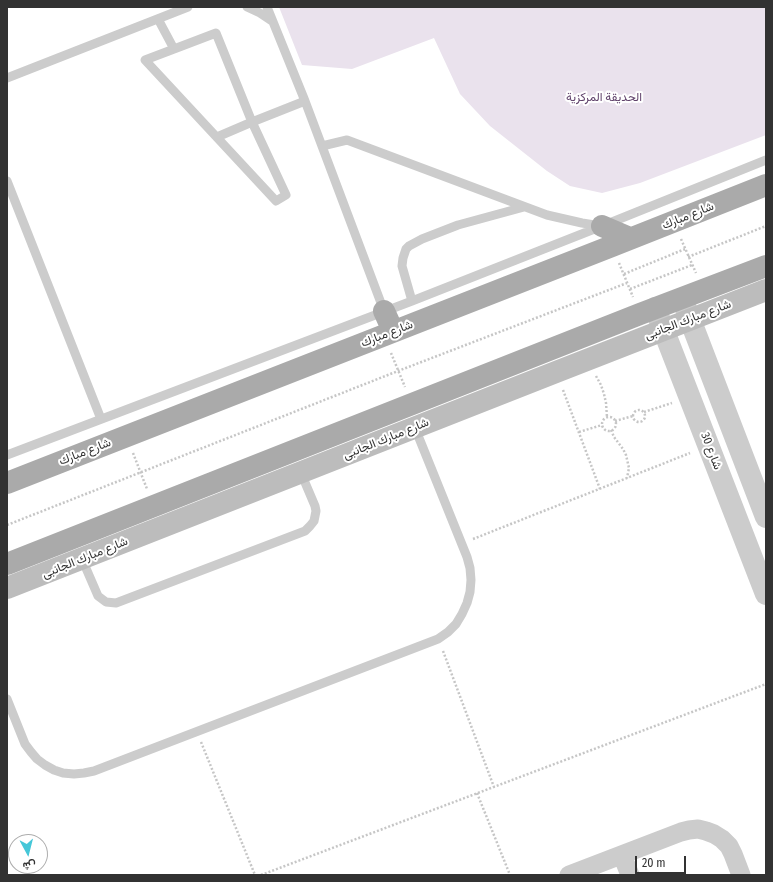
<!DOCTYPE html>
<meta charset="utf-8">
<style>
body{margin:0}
#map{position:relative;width:773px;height:882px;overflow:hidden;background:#fff;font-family:"Fira Sans Condensed",Vazirmatn,sans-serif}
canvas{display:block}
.frame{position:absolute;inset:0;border:8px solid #323232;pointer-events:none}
.north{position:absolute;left:8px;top:834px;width:40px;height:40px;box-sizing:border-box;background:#fff;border:1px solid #adadad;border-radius:50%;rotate:173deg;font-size:11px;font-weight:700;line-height:16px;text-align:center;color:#323232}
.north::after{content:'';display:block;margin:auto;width:14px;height:18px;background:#46c7d8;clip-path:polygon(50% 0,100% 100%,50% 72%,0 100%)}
.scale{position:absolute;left:635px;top:856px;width:51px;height:18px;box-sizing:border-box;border:2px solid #323232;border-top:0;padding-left:5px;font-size:12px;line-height:14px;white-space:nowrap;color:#323232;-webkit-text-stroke:3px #fff;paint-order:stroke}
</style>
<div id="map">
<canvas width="773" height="882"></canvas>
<div class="frame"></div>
<div class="north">ش</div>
<div class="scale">20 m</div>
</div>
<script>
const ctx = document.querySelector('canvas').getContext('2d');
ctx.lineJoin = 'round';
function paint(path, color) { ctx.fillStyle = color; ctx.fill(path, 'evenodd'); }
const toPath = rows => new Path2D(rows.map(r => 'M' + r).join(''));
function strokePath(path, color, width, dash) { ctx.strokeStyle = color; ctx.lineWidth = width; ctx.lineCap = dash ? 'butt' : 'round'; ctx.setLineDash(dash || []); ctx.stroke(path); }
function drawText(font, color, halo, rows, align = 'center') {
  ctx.font = font + ' "Fira Sans Condensed",Vazirmatn,sans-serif'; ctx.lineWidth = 4; ctx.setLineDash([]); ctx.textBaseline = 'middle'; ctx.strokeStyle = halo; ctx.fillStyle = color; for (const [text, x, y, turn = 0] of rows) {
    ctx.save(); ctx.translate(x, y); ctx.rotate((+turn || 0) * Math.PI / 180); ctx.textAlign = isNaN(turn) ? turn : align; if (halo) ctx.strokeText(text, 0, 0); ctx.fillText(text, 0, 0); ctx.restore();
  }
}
const green = toPath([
 [279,7,766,7,766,135,640,183,602,193,570,186,547,171,490,126,460,94,434,38,352,69,302,65]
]);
const path = toPath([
 [681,239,696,273],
 [688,257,766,226],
 [619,263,633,297],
 [624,274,685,249],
 [630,289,692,265],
 [391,353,405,387],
 [596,376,601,385,604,394,606,403,607,417],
 [563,390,600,489],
 '633 416a6 6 0 1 1 12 0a6 6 0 1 1-12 0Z',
 [644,412,672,403],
 '602 424a7 7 0 1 1 14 0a7 7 0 1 1-14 0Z',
 [615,421,633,416],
 [611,430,614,437,623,449,626,455,629,468,627,478],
 [579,432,602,425],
 [133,453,147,489],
 [7,525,398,371,627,283],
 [473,539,690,453],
 [443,651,494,787],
 [201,742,255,875],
 [477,793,510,875],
 [261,875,766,684]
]);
const service = toPath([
 [247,7,260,13,272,21],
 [267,7,305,101,384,311],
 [158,19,174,49,216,33,252,122,217,137],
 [174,49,145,60,276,201,286,195,252,122,305,101],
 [7,78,188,7],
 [322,146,347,140,547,215,582,223,601,226],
 [7,181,101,419],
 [412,301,402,266,403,258,406,249,409,246,422,239,458,225,524,207],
 [7,455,412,301,602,226,766,160],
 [82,559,98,596,106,602,116,603,305,531,310,526,314,521,316,511,315,506,301,473],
 [7,699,25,744,31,752,37,759,45,765,54,770,63,773,74,774,84,773,94,771,438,639,448,632,456,624,462,614,467,603,470,592,471,580,470,568,467,557,415,428]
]);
const minor = toPath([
 [622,855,630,875],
 [569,875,681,832,689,830,698,829,706,831,714,834,722,839,729,846,733,854,741,875]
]);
const tertiary = toPath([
 [683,301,766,517],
 [655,308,766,594]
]);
const secondary = toPath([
 [7,588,556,372,766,290]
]);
const primary = toPath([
 [602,226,630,238],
 [384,311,393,331],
 [7,483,612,246,766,185],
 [7,564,640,314,766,266]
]);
const parkNames = [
 ["الحديقة المركزية",604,98]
];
const streetNames = [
 ["شارع مبارك",688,216,-22],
 ["شارع مبارك الجانبى",688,320,-21],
 ["شارع مبارك",387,334,-21],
 ["شارع مبارك الجانبى",386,439,-22],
 ["شارع 30",711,451,69],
 ["شارع مبارك",85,452,-21],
 ["شارع مبارك الجانبى",85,558,-22]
];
paint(green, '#eae2ed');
strokePath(path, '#c6c6c6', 2.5, [2, 2]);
strokePath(service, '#ccc', 9);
strokePath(minor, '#ccc', 19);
strokePath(tertiary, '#ccc', 22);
strokePath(secondary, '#bcbcbc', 22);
strokePath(primary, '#aaa', 22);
drawText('12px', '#60426b', '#fff', parkNames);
drawText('12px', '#323232', '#fff', streetNames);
</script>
